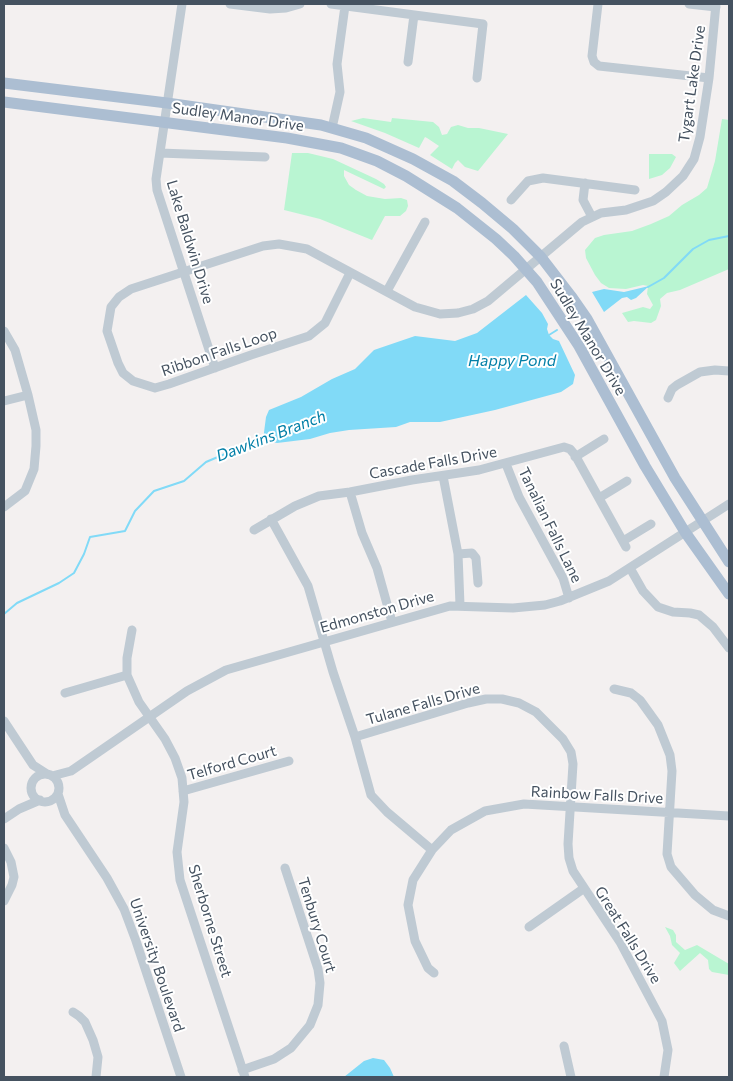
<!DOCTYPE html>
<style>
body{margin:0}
#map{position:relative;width:733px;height:1081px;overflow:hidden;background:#f3f0f0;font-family:Commissioner,sans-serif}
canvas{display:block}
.frame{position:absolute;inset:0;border:5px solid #455260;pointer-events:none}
</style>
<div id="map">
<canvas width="733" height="1081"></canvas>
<div class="frame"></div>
</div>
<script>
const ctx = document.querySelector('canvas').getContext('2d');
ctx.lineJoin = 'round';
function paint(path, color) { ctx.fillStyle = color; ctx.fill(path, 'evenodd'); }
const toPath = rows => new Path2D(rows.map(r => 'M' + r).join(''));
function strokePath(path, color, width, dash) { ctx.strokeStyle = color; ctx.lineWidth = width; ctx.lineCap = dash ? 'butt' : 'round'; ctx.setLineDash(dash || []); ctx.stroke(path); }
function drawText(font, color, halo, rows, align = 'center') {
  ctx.font = font + ' Commissioner,sans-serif'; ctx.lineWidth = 4; ctx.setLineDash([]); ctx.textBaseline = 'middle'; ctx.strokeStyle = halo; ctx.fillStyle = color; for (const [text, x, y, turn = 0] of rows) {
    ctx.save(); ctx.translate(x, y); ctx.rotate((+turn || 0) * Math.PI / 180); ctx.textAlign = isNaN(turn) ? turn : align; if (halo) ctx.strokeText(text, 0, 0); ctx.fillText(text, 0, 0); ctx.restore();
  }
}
const green = toPath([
 [363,118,391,122,392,118,433,122,439,127,442,135,447,134,451,127,458,125,468,128,479,128,508,134,478,171,465,167,458,160,455,163,452,169,430,155,439,146,427,138,425,137,419,148,385,133,351,121],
 [722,119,729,120,729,269,680,290,667,293,660,299,661,306,656,320,651,323,634,321,628,322,622,313,643,307,650,309,653,305,647,294,648,286,643,285,626,289,609,288,601,283,595,275,586,258,585,250,595,238,604,235,632,231,651,224,669,216,682,205,699,195,707,188,715,161],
 [292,153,308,153,333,159,376,179,384,184,386,187,384,189,344,170,344,176,349,185,356,190,367,196,385,199,401,198,407,200,408,206,406,211,400,216,385,216,372,240,320,219,284,210],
 [649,154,672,154,676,157,670,168,662,175,649,179],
 [665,927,673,930,676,935,676,942,685,950,697,945,729,964,729,975,712,972,709,969,708,960,700,953,680,971,674,963,680,953,672,945,670,936]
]);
const water = toPath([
 [649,286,636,298,631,300,627,297,622,298,604,312,592,292,604,289,624,292],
 [526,295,542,313,548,324,547,329,549,335,553,339,559,341,575,375,573,384,561,392,495,410,440,422,410,422,396,427,349,430,330,433,310,439,277,443,263,440,266,417,269,410,301,397,332,379,355,369,374,350,415,336,455,341,477,333],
 [373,1058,384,1060,390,1068,394,1077,344,1077,364,1061]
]);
const stream = toPath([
 [648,287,664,278,693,249,709,240,729,236],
 [549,335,557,330],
 [4,614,17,603,59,583,74,573,84,554,90,537,125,531,135,511,154,491,184,481,206,462,232,451,247,449,264,439]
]);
const minor = toPath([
 [182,4,156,179,157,190,215,368],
 [230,4,270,9,286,8,300,4],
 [331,4,483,24,477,78],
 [598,4,592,56,594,62,599,66,709,78],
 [689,4,716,7],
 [408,62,414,15],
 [332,128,340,92,337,64,345,6],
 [160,153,265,157],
 [585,183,583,200,592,217],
 [511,200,528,181,543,178,635,190],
 [350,273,325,323,309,336,251,355,169,384,155,388,133,381,123,373,118,363,107,331,111,307,119,297,131,289,263,246,279,244,307,249,415,307,440,314,458,313,473,309,488,301,582,222,601,213,626,210,653,201,666,192,683,176,694,159,700,137,709,78,716,4],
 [387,291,425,222],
 [4,331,15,350,28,395,36,430,36,446,34,469,25,491,4,507],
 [668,398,672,389,677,385,700,372,715,370,729,371],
 [4,401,28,395],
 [575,457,604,439],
 [506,464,519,497,563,578,569,598],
 [443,476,458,554,460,605],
 [350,492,362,533,377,568,392,622],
 [599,498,627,481],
 [271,519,308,586,333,672,355,737,371,795,387,812,432,850],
 [254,530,295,506,319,496,350,492,412,480,479,470,564,447,570,449,575,455,626,547],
 [623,541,651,524],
 [458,554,472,553,476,558,478,583],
 [630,568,643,591,658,607,673,612,690,613,699,615,713,627,729,648],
 [132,630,127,658,127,675,139,702,165,739,175,758,182,778,184,802,177,852,180,880,245,1077],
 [614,689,631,693,640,700,658,725,670,755,672,771,667,854,671,867,695,895,713,910,729,916],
 [65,693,127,675],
 [4,721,33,765,47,774],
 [355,737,468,703,486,699,502,699,519,703,536,712,563,739,571,752,573,764,568,844,569,858,573,871,620,942,662,1021,668,1050,664,1077],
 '31 788a14 14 0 1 1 28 0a14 14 0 1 1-28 0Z',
 [52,776,71,771,187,691,226,670,450,606,513,608,545,605,560,601,609,581,729,504],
 [183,791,289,761],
 [58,794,65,815,107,878,124,909,136,941,181,1077],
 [4,819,19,809,40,800],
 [4,848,11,862,14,877,12,885,4,901],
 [529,927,583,889],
 [434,973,428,968,415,941,408,905,413,880,432,850,451,830,485,811,524,804,729,816],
 [73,1012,79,1016,85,1022,93,1040,98,1057,96,1077],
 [564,1046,571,1077],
 [242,1070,274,1059,291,1048,310,1025,318,1005,320,983,318,969,285,868]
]);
const major = toPath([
 [4,83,167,103,321,125,366,138,413,159,453,181,482,203,513,229,541,257,571,296,587,319,675,478,729,562],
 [4,102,287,138,341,148,377,161,406,176,457,208,496,239,514,256,537,282,579,346,645,466,685,532,729,594]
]);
const streetNames = [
 ["Tygart Lake Drive",692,84,-82],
 ["Sudley Manor Drive",238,117,8],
 ["Lake Baldwin Drive",190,242,73],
 ["Sudley Manor Drive",588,337,59],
 ["Ribbon Falls Loop",219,352,-19],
 ["Cascade Falls Drive",433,463,-10],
 ["Tanalian Falls Lane",550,525,64],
 ["Edmonston Drive",377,612,-16],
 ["Tulane Falls Drive",423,704,-16],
 ["Telford Court",232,763,-16],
 ["Rainbow Falls Drive",597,795,3],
 ["Sherborne Street",210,921,73],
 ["Tenbury Court",317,925,73],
 ["Great Falls Drive",628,935,58],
 ["University Boulevard",157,965,71]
];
const waterNames = [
 ["Happy Pond",512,361],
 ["Dawkins Branch",271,436,-21]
];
paint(green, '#b9f5d2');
paint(water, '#81daf7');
strokePath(stream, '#81daf7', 2);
strokePath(minor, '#bfcad3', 9);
strokePath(major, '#acbed2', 11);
drawText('15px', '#455260', '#fff', streetNames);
drawText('italic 16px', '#027fa7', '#fff', waterNames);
</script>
